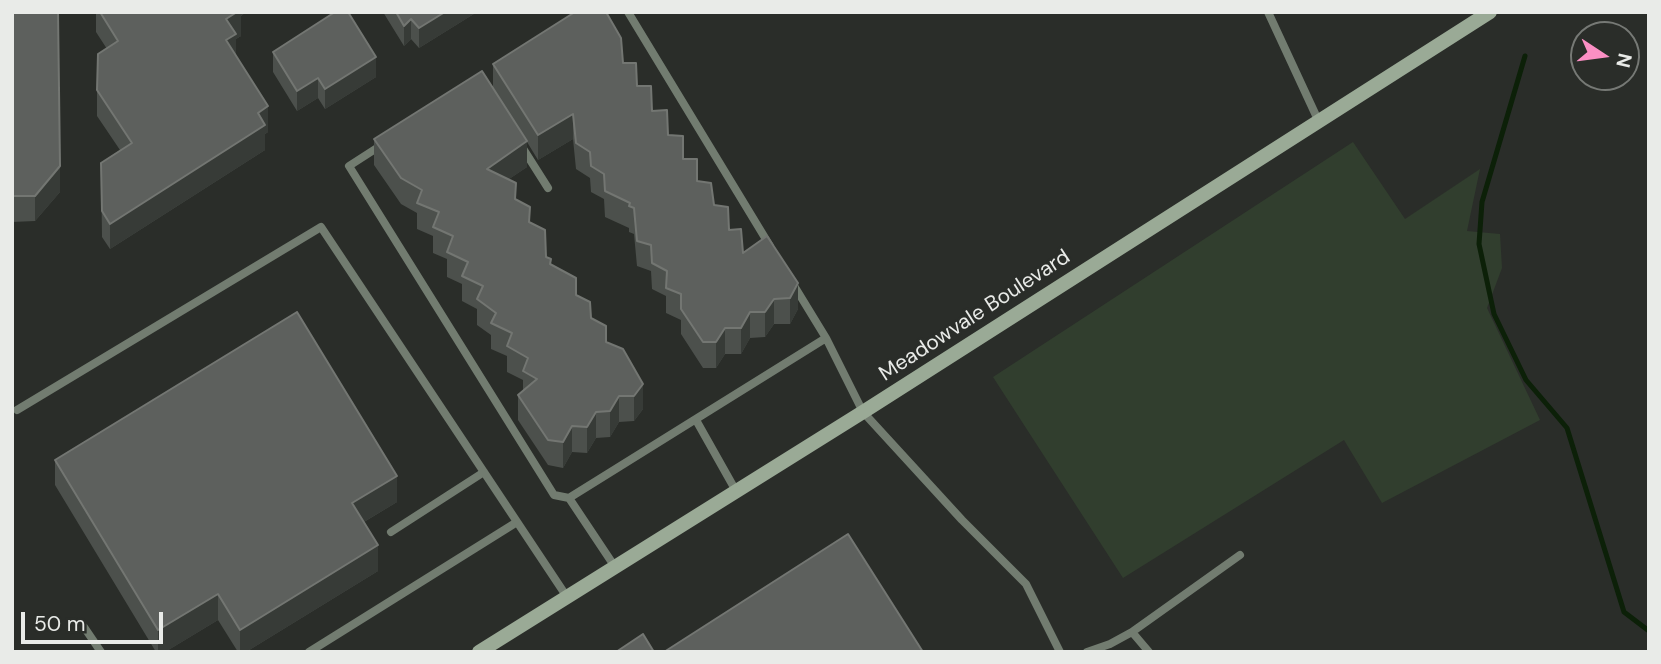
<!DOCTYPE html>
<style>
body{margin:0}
#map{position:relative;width:1661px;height:664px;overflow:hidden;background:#2a2d29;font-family:"DM Sans",sans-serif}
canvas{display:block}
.frame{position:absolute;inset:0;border:14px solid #e9ebe8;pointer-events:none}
.north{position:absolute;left:1570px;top:21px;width:70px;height:70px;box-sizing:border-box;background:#2a2d29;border:2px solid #767975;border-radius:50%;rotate:103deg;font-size:19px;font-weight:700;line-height:28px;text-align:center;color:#e9ebe8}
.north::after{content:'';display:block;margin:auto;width:24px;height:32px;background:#fb8fc4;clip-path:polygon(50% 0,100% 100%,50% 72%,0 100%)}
.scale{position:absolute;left:21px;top:612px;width:142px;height:32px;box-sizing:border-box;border:4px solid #e9ebe8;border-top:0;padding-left:9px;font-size:21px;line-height:24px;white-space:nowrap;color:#e9ebe8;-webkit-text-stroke:5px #2a2d29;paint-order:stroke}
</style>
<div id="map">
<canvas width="1661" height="664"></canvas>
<div class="frame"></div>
<div class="north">N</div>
<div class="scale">50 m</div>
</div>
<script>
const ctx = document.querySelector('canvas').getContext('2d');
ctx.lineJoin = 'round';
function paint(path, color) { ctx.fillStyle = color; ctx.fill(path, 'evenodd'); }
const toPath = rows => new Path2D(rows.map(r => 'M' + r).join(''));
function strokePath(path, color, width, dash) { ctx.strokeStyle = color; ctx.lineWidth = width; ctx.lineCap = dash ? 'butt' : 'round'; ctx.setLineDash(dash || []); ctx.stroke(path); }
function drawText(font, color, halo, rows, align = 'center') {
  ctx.font = font + ' "DM Sans",sans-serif'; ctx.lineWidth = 5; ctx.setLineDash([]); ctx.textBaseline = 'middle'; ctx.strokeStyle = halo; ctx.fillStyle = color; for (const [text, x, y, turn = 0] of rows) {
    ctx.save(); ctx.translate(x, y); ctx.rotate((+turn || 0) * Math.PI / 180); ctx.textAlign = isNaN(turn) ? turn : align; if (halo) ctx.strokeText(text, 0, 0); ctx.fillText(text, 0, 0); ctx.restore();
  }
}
const green = toPath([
 [1353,142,1405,219,1480,169,1467,231,1500,234,1502,268,1487,308,1540,420,1382,503,1344,440,1123,578,993,377]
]);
const stream = toPath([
 [1525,56,1482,202,1479,244,1494,314,1526,380,1567,428,1624,612,1649,631]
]);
const lane = toPath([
 [628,12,770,246],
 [1268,12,1319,122],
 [380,146,349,166,554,495,569,498],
 [522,147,548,188],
 [793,284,826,338,863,412,962,520,1026,584,1060,652],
 [17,410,321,227,567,597],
 [696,420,736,491],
 [391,532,484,472],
 [615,567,569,498,826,338],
 [84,627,101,652],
 [1132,632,1149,652],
 [309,652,517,522],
 [1087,652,1110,644,1132,632,1240,555]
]);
const secondary = toPath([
 [479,652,863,412,1490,12]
]);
const wall = toPath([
 [12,12,60,192,35,221,12,222],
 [96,12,246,12,241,16,241,36,236,39,236,56,268,132,265,134,265,150,110,249,102,237,101,163,120,150,97,116,97,90,107,49,96,32],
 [383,12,477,12,419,48,411,39,404,46],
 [273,52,376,77,325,109,318,98,297,111,273,72],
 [623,63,652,111,714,205,743,253,767,236,798,309,790,324,774,324,765,337,750,338,741,354,725,354,716,368,703,368,681,334,681,320,666,313,666,296,652,289,651,271,637,266,634,234,629,232,629,228,605,217,604,199,591,192,590,178,576,169,573,139,538,160,527,142,527,167,509,179,516,199,530,222,546,257,576,295,606,342,643,409,634,421,619,422,610,437,596,438,587,453,572,452,563,468,548,465,518,420,518,395,523,391,523,380,507,372,507,356,491,349,491,335,477,325,477,309,462,301,462,284,447,277,447,259,433,253,433,236,417,229,417,213,401,204,374,165,374,139,493,89,493,64],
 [55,460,397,502,364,522,378,571,246,652,238,652,218,620,165,652,156,652,55,485]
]);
const shadedWall = toPath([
 [232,12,246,12,241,16,241,36,236,39,236,60,226,66,226,19],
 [445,12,477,12,419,48,419,28],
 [411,19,411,39,404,46,404,26],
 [376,57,376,77,325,109,325,89],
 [318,78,318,98,297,111,297,91],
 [268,106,268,132,265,134,265,150,110,249,110,224],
 [573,114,573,139,538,160,538,135],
 [527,141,527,167,487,194,487,169],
 [60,166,60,192,35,221,35,196],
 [798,283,798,309,790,324,790,298],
 [774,299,774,324,765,337,765,312],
 [750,312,750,338,741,354,741,328],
 [725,328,725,354,716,368,716,342],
 [643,384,643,409,634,421,634,396],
 [619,396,619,422,610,437,610,411],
 [596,412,596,438,587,453,587,427],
 [572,426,572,452,563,468,563,442],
 [397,476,397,502,352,529,352,503],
 [378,545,378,571,246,652,240,652,240,630],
 [218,594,218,620,165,652,158,652,158,630]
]);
const building = toPath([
 [12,12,58,12,60,166,35,196,12,196,12,12],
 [100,12,237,12,226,19,236,34,226,40,268,106,258,113,265,125,110,224,102,211,101,163,132,143,97,90,98,54,118,41,100,12],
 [335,12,348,12,376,57,325,89,318,78,297,91,273,52,335,12],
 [396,12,445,12,419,28,411,19,404,26,396,12],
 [575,12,606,12,621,38,623,63,636,63,637,86,651,86,652,111,667,110,668,135,683,136,683,159,697,159,697,181,711,183,714,205,728,207,729,230,741,229,743,253,767,236,798,283,790,298,774,299,765,312,750,312,741,328,725,328,716,342,703,342,681,309,681,294,666,288,667,271,652,263,651,245,637,241,634,208,629,206,630,203,605,191,604,174,591,166,590,152,576,143,573,114,538,135,493,64,575,12],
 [482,71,527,141,487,169,516,183,515,199,530,207,529,222,545,230,546,257,551,259,550,264,576,278,576,295,590,302,591,318,606,326,606,342,623,349,643,384,634,396,619,396,610,411,596,412,587,427,572,426,563,442,548,440,518,395,537,379,523,371,528,358,507,346,512,333,491,323,496,313,477,299,483,286,462,276,468,262,447,252,453,236,433,227,439,212,417,203,422,190,401,178,374,139,482,71],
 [297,312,397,476,352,503,378,545,240,630,218,594,158,630,55,460,297,312],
 [848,534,923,652,664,652,848,534],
 [643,634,654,652,616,652,643,634]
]);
const streetNames = [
 ["Meadowvale Boulevard",975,316,-33]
];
paint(green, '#313e2e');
strokePath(stream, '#0c2008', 5);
strokePath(lane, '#727c70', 8);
strokePath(secondary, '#9aaa96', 14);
paint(wall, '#4c504c');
paint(shadedWall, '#373b37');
paint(building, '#5d605d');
strokePath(building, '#737672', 2);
drawText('21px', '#e9ebe8', '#2a2d29', streetNames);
</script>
